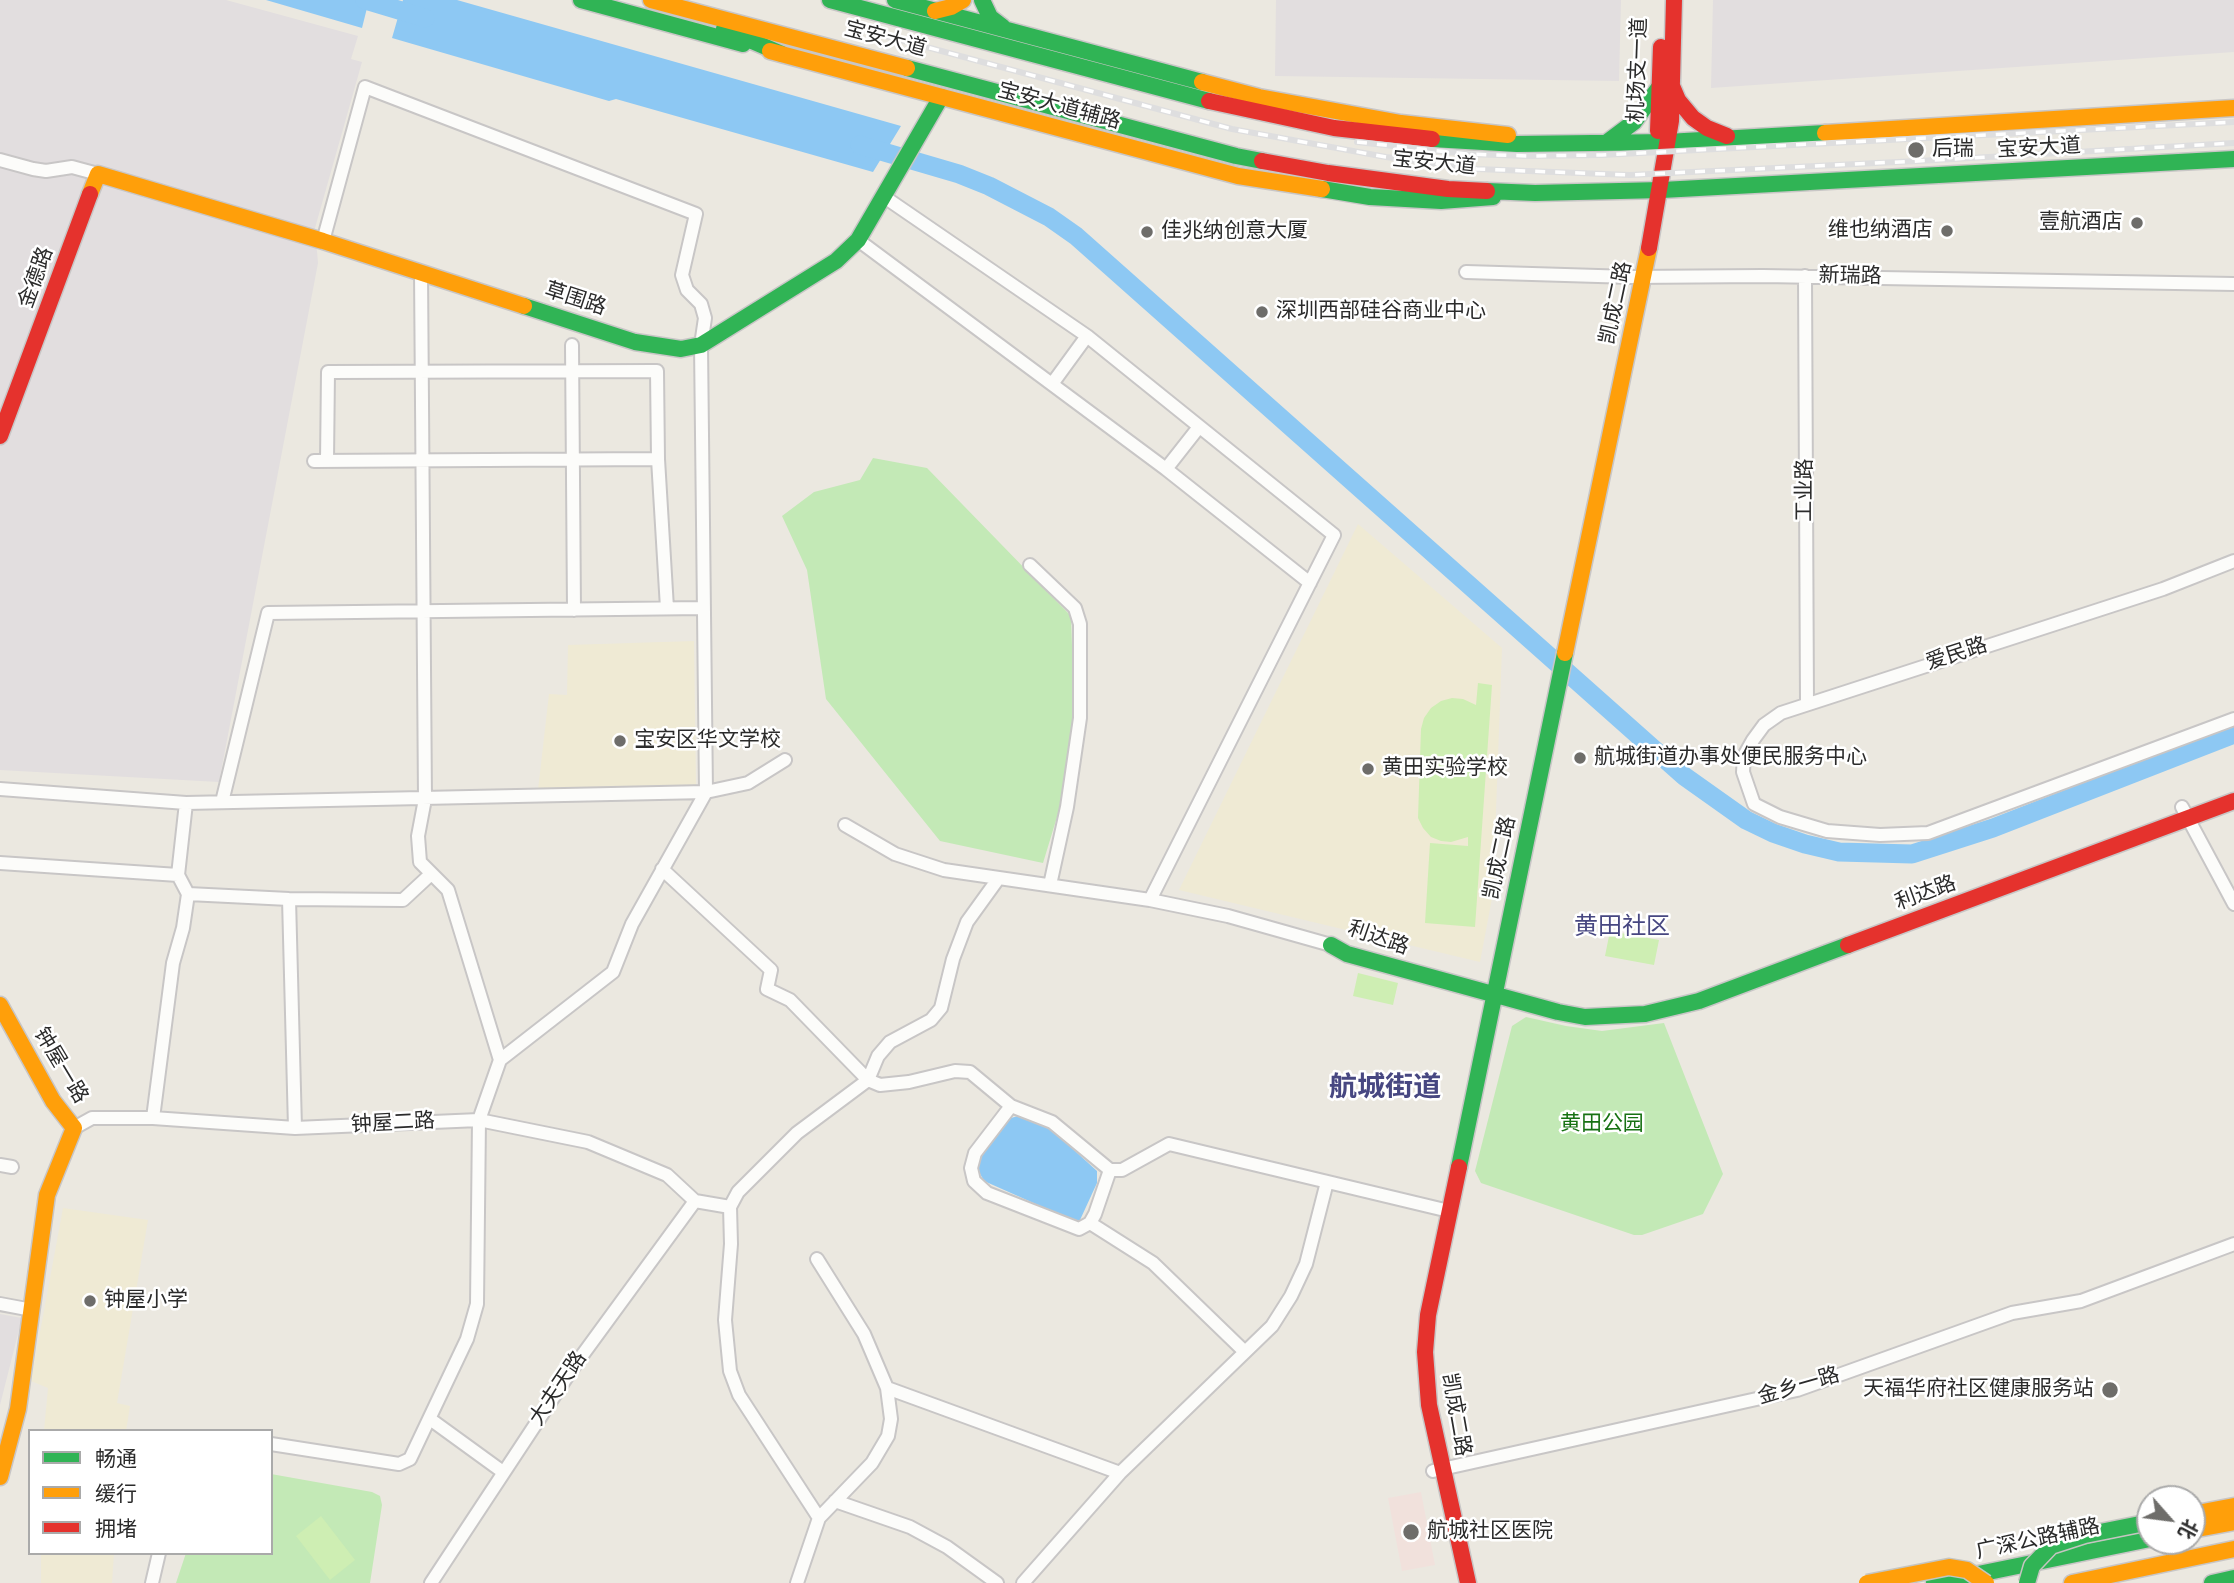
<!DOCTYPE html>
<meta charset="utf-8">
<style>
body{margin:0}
#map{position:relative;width:2234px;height:1583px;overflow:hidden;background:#ebe8e0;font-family:Jost,"Noto Sans SC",sans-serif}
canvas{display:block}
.legend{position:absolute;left:28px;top:1429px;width:245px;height:126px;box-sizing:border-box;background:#fff;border:2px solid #aaa;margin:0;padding:9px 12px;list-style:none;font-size:21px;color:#2b2b2b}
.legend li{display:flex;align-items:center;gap:14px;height:35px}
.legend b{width:35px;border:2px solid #aaa}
.north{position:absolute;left:2136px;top:1485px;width:70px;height:70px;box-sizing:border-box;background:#fff;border:2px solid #aaa;border-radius:50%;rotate:118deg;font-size:19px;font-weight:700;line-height:28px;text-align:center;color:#2b2b2b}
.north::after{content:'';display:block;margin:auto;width:24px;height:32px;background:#6e6d6a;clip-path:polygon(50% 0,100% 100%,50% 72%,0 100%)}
</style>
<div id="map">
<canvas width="2234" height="1583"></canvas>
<ul class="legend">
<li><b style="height:9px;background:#30b455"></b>畅通</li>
<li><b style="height:9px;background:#ff9f0a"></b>缓行</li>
<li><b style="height:9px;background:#e5322d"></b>拥堵</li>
</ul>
<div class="north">北</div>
</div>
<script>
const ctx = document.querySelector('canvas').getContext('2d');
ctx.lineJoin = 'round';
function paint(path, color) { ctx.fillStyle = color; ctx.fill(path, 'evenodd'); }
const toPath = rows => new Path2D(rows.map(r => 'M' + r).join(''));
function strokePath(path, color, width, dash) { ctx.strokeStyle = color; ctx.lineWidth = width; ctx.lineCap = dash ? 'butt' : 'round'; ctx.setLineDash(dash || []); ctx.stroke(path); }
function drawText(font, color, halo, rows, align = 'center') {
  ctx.font = font + ' Jost,"Noto Sans SC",sans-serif'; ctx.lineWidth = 5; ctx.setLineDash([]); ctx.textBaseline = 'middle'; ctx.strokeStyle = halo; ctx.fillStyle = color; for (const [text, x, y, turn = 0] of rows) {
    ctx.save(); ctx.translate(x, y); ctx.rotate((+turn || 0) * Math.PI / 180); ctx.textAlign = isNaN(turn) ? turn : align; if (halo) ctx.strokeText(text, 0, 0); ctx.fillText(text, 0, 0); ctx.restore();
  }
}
const industrial = toPath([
 [0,0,226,0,358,36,351,59,362,62,315,228,318,263,219,782,0,770],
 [1276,0,1621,0,1619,81,1275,76],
 [1713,0,2234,0,2234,52,1711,88],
 [0,1314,22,1318,0,1405]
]);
const education = toPath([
 [1358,524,1502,648,1493,893,1480,962,1179,890],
 [694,641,696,786,538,790,549,694,567,695,568,645],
 [63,1208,148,1220,117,1403,130,1406,126,1431,44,1431,48,1388,31,1381],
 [41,1553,114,1553,112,1583,41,1583]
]);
const medical = toPath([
 [1421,1492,1435,1565,1402,1571,1388,1498]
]);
const green = toPath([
 [873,458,927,468,1071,616,1074,706,1064,794,1043,863,940,841,826,699,807,570,782,516,814,492,860,480],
 [1526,1017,1566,1026,1602,1031,1664,1023,1723,1174,1703,1214,1642,1235,1634,1235,1481,1183,1475,1171,1512,1026],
 [271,1474,372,1492,380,1496,382,1505,370,1583,176,1583,186,1553,271,1553]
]);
const pitch = toPath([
 [1478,683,1492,685,1475,927,1425,923,1430,843,1468,846,1468,837,1451,842,1441,841,1431,837,1423,828,1418,818,1421,729,1424,718,1431,708,1441,701,1452,698,1463,699,1476,705],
 [1610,931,1659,940,1654,965,1605,956],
 [1358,973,1398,983,1393,1005,1353,996],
 [321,1516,355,1560,330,1580,296,1536]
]);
const water = toPath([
 [266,0,369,0,362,28],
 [403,0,457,0,901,126,873,172,616,99,609,101,392,38],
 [1018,1116,1051,1129,1097,1171,1097,1183,1080,1220,1074,1221,984,1181,977,1168,979,1159,1011,1118]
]);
const river = toPath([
 [365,0,425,18],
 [860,145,959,174,989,186,1049,217,1076,236,1684,776,1746,820,1773,833,1805,844,1839,852,1912,854,1993,828,2234,734]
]);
const street = toPath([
 [0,160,33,169,46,171,72,167,98,174],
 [883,196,1087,336,1334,535,1150,900],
 [858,240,1166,469,1310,583],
 [421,272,425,799,418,836,420,862,448,890,500,1060],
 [1466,272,1631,277,1763,276,2234,284],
 [1805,276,1807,703],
 [572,345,574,610],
 [1052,384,1087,336],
 [314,461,658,459],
 [327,461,328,372,657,371,658,459,667,608],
 [1166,469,1199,427],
 [2234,561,2163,589,1781,713,1764,725,1753,740,1744,756,1743,772,1754,804,1780,817,1827,831,1880,835,1928,833,2234,719],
 [1030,565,1075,608,1080,624,1080,718,1067,807,1050,885],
 [0,789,186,803,706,792,748,783,785,760],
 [222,802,268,613,704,608],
 [2182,807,2234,904],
 [845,825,895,854,944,870,1150,900,1228,916,1331,945],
 [0,863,178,875],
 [662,869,771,970,767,989,790,1000,868,1080,880,1085,909,1082,955,1071,970,1072,1011,1106,1052,1122,1110,1170,1122,1170,1169,1144,1449,1211],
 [188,894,289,899,403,900,431,874],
 [289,899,295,1128],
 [1011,1106,975,1153,971,1168,974,1181,987,1193,1079,1229,1090,1223,1095,1214,1110,1170],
 [153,1118,173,963,183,928,188,894,178,875,186,803],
 [74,1128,92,1118,153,1118,295,1128,479,1120,588,1142,667,1175,695,1201],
 [0,1165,12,1167],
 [695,1201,730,1207],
 [1090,1223,1153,1263,1245,1352],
 [817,1259,864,1334,887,1388,891,1419,888,1436,872,1463,819,1518],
 [0,1304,32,1310],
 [887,1388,1120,1473],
 [430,1419,503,1472],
 [271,1444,399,1464,410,1459,467,1339,477,1304,479,1120,500,1060,613,972,632,924,706,792,701,345,705,318,701,304,687,290,682,275,696,214,365,87,323,241],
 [1433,1471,1797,1390,2012,1313,2081,1301,2234,1244],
 [835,1501,910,1527,947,1547,997,1583],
 [152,1583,159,1553],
 [431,1583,570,1372,695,1201],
 [797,1583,819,1518,739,1395,730,1371,725,1320,731,1244,730,1207,738,1192,797,1133,868,1080,878,1056,890,1042,931,1020,941,1008,953,959,967,922,998,879],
 [1023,1583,1120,1473,1272,1326,1291,1296,1306,1264,1327,1182]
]);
const fast = toPath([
 [581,0,743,44],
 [830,0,1209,101],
 [895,0,1202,82],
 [982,0,990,17,1003,27],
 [724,29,782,54],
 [907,68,1236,156,1262,161],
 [1432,139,1517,144,1667,142,1825,133],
 [1606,143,1634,122,1660,86],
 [1322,189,1370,197,1441,201,1493,197],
 [1487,191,1535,193,1662,190,2234,159],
 [524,306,635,342,681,349,701,345,836,261,858,240,941,97],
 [1331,945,1347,954,1558,1012,1585,1017,1645,1014,1699,1001,1848,945],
 [1459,1167,1565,653],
 [1934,1583,2150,1539],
 [2212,1583,2234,1578]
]);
const slow = toPath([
 [651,0,907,68],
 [935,11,951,7,963,0],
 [770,51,1238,176,1322,189],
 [1202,82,1259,97,1401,123,1508,135],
 [1825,133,2234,108],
 [90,194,98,174,323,241,524,306],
 [1565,653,1649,248],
 [0,1005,53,1101,74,1128,47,1195,18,1409,0,1477],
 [2192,1514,2234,1506],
 [2192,1530,2234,1522],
 [2072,1583,2234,1549]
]);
const jam = toPath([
 [1672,86,1678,100,1693,118,1707,128,1727,136],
 [1209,101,1334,128,1432,139],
 [1658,131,1661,47],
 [1262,161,1328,173,1448,189,1487,191],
 [1649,248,1671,121,1674,0],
 [0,436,90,194],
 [1848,945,2234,801],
 [1459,1167,1428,1315,1425,1352,1429,1405,1468,1583]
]);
const rail = toPath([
 [852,27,1232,129,1386,157,1477,169,1630,175,1918,161,2234,143],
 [1357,142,1467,154,1528,156,1602,155,2234,122]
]);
const fastBridge = toPath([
 [2027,1583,2032,1566,2051,1546,2085,1535,2150,1522]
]);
const slowBridge = toPath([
 [1867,1583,1949,1567,1967,1570,1986,1583]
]);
const markers = [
 [1916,150,9,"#6e6d6a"],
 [2137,223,7,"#6e6d6a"],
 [1947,231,7,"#6e6d6a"],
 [1147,232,7,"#6e6d6a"],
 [1262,312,7,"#6e6d6a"],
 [620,741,7,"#6e6d6a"],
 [1580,758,7,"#6e6d6a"],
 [1368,769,7,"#6e6d6a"],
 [90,1301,7,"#6e6d6a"],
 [2110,1390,9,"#6e6d6a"],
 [1411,1532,9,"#6e6d6a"]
];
const streetNames = [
 ["宝安大道",885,40,15],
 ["机场支一道",1639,70,-88],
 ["宝安大道辅路",1059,107,15],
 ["宝安大道",2039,149,-3],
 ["宝安大道",1434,164,6],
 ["新瑞路",1850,277,1],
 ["金德路",37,278,-70],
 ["草围路",575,300,18],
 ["凯成二路",1617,303,-78],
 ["工业路",1806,490,-90],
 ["爱民路",1957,655,-18],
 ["凯成二路",1501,858,-78],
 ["利达路",1926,894,-20],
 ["利达路",1378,939,19],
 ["钟屋一路",60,1066,59],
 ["钟屋二路",393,1124,-3],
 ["金乡一路",1799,1387,-16],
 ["大夫天路",559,1389,-56],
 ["凯成二路",1455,1415,80],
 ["广深公路辅路",2038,1540,-12]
];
const poiNames = [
 ["后瑞",1932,150],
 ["壹航酒店",2123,223,"right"],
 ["维也纳酒店",1933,231,"right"],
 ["佳兆纳创意大厦",1161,232],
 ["深圳西部硅谷商业中心",1276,312],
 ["宝安区华文学校",634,741],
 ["航城街道办事处便民服务中心",1594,758],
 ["黄田实验学校",1382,769],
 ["钟屋小学",104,1301],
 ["天福华府社区健康服务站",2094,1390,"right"],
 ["航城社区医院",1427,1532]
];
const parkNames = [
 ["黄田公园",1602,1125]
];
const quarterNames = [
 ["黄田社区",1622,928]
];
const districtNames = [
 ["航城街道",1385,1089]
];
paint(industrial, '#e2dedf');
paint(education, '#efead4');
paint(medical, '#f1e1dc');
paint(green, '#c3e9b6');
paint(pitch, '#ceeeb3');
paint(water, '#8dc8f3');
strokePath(river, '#8dc8f3', 19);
strokePath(street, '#c8c6c6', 16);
strokePath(fast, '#c8c6c6', 19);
strokePath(slow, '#c8c6c6', 19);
strokePath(jam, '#c8c6c6', 19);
strokePath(street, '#fcfcfa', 12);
strokePath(fast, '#30b455', 16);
strokePath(slow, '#ff9f0a', 16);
strokePath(jam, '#e5322d', 16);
strokePath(rail, '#dededf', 6);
strokePath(rail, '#fff', 3.5, [10]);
strokePath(fastBridge, '#c5c5c1', 19, []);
strokePath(slowBridge, '#c5c5c1', 19, []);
strokePath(fastBridge, '#30b455', 16);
strokePath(slowBridge, '#ff9f0a', 16);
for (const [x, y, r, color] of markers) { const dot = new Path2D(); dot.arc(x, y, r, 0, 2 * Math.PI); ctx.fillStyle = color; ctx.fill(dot); strokePath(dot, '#fff', 2.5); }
drawText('21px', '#2b2b2b', '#fff', streetNames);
drawText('21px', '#2b2b2b', '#fff', poiNames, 'left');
drawText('21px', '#177113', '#fff', parkNames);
drawText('24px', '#474781', '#fff', quarterNames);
drawText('bold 28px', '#474781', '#fff', districtNames);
</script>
